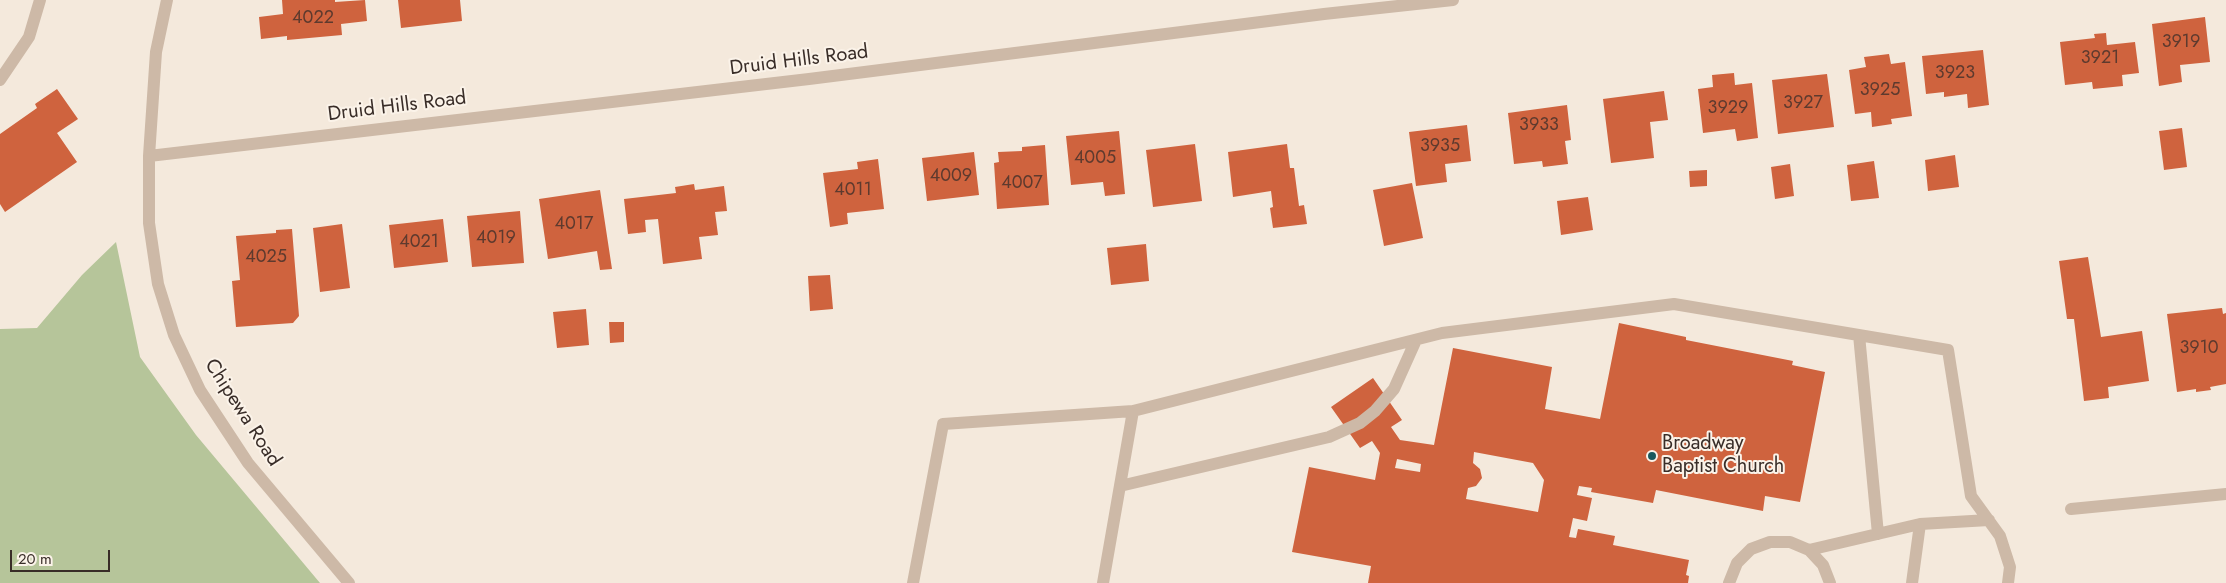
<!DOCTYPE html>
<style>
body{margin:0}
#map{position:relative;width:2226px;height:583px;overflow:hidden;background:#f4e9dc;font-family:Jost,sans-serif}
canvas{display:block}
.scale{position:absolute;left:10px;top:550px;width:100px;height:22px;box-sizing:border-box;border:2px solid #392d28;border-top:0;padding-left:6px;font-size:15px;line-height:18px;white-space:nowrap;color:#392d28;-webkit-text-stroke:4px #fbf3e9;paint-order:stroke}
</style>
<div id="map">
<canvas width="2226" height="583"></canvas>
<div class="scale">20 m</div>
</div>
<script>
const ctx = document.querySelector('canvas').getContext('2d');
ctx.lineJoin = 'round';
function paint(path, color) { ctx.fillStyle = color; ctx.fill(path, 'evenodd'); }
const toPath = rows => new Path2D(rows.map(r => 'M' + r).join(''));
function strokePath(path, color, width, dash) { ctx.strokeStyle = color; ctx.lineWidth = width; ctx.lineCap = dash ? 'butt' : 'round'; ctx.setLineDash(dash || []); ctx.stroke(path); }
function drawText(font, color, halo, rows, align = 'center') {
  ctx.font = font + ' Jost,sans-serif'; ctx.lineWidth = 4; ctx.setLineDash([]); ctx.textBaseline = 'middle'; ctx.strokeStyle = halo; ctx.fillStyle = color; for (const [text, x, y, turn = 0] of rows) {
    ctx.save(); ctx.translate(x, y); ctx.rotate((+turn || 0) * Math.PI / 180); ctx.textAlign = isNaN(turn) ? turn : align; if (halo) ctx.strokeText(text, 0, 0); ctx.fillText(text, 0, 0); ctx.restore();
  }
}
const green = toPath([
 [116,242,140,357,196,435,320,583,0,583,0,329,37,328,82,275]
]);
const building = toPath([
 [282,0,335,0,335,2,365,0,367,21,341,24,342,35,287,40,287,36,261,39,259,17,283,14],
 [398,0,460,0,462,21,401,28],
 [2205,17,2210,62,2180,65,2182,82,2159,86,2152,24],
 [2106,33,2107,45,2135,42,2139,73,2122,75,2123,86,2093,89,2092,82,2065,85,2060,42,2095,38,2094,34],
 [1983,50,1989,105,1968,108,1967,94,1944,97,1944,92,1926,94,1922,56],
 [1889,54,1891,64,1905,62,1912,116,1891,119,1892,124,1872,127,1871,112,1855,114,1849,70,1866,67,1864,57],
 [1734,73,1735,85,1752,83,1758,138,1737,141,1735,129,1703,133,1698,89,1713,87,1712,75],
 [1827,74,1834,127,1778,134,1772,80],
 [57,89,78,119,57,133,77,162,5,212,0,204,0,134,37,108,35,104],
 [1664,91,1668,120,1650,122,1654,158,1611,163,1603,99],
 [1567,105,1571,140,1565,141,1568,164,1543,167,1542,161,1514,164,1508,113],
 [1467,125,1471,161,1445,164,1447,182,1416,186,1409,132],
 [2182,128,2187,167,2164,170,2159,131],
 [1119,131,1125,194,1105,196,1103,182,1071,185,1066,136],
 [1195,144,1202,201,1153,207,1146,150],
 [1287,144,1290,168,1294,168,1299,206,1304,205,1307,224,1273,228,1270,208,1273,207,1271,191,1233,197,1228,152],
 [1045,145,1049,205,997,209,994,163,999,162,998,152,1022,151,1022,147],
 [974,152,979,195,927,201,922,158],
 [1955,155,1959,187,1928,191,1925,160],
 [878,159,884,209,847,213,848,224,830,227,823,173,858,169,857,162],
 [1874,161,1879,198,1851,201,1847,165],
 [1790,164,1794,196,1775,199,1771,167],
 [1707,170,1707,186,1690,187,1689,171],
 [1412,183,1423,238,1384,246,1373,190],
 [694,184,695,190,724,186,727,211,715,212,718,235,699,237,702,259,663,264,658,219,645,220,646,232,628,234,624,199,676,193,675,187],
 [600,190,612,269,600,270,597,251,548,259,539,199],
 [1588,197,1593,230,1561,235,1557,201],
 [520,211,524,263,472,267,467,216],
 [443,219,448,262,394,268,389,225],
 [342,224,350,288,320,292,313,228],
 [292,229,299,316,293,323,236,327,232,281,240,280,236,236,276,233,276,230],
 [1146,244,1149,281,1111,285,1107,248],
 [2088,257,2101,337,2142,331,2149,381,2108,387,2109,398,2084,401,2074,319,2067,319,2059,261],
 [830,275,833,309,810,311,808,276],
 [2222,308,2223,314,2226,313,2226,384,2210,387,2211,390,2196,392,2196,389,2177,392,2167,314],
 [586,309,589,345,557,348,553,312],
 [609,322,624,322,624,342,610,343],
 [1619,323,1686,337,1686,340,1793,361,1792,365,1825,372,1800,502,1765,496,1763,511,1656,490,1653,503,1591,492,1592,488,1579,486,1577,495,1592,498,1587,521,1573,518,1569,537,1576,538,1578,529,1615,536,1613,545,1689,560,1686,575,1689,576,1688,583,1368,583,1371,566,1292,552,1309,467,1375,480,1380,453,1372,441,1360,448,1331,407,1373,378,1402,420,1391,427,1400,440,1434,445,1453,348,1552,367,1545,409,1600,419],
 [1474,452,1533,463,1544,480,1538,512,1466,499,1468,488,1476,486,1482,478,1480,469,1473,463],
 [1397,459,1421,464,1420,472,1395,468]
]);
const lane = toPath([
 [1859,335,1878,534],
 [1120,486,1329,437,1360,423,1375,411,1394,389,1416,340],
 [1809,550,1920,524],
 [913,583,943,424,1133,411,1442,333,1674,304,1948,350,1971,496,2000,536,2010,567,2008,583],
 [1103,583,1133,411],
 [1729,583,1737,563,1751,549,1770,542,1790,542,1809,550,1823,565,1830,583],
 [1912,583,1920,524,1989,520]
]);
const street = toPath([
 [167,0,156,52,149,156,149,223,158,284,174,335,200,390,248,463,349,583],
 [0,80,29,37,40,0],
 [149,156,809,79,1324,14,1453,0],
 [2071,509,2226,494]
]);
const markers = [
 [1652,456,5,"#1a595e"]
];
const numberNames = [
 ["4022",313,19],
 ["3919",2181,43],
 ["3921",2100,59],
 ["3923",1955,74],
 ["3925",1880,91],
 ["3927",1803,104],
 ["3929",1728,109],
 ["3933",1539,126],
 ["3935",1440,147],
 ["4005",1095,159],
 ["4009",951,177],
 ["4007",1022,184],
 ["4011",853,191],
 ["4017",574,225],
 ["4019",496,239],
 ["4021",419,243],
 ["4025",266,258],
 ["3910",2199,349]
];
const streetNames = [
 ["Druid Hills Road",799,61,-7],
 ["Druid Hills Road",397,107,-7],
 ["Chipewa Road",242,413,57]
];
const poiNames = [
 ["Broadway",1662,444],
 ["Baptist Church",1662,467]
];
paint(green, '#b6c59a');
paint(building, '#cf633e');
strokePath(lane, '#cdb9a7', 12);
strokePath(street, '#cdb9a7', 12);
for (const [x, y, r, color] of markers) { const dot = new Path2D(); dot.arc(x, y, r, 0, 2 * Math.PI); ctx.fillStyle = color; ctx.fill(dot); strokePath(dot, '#fbf3e9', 2); }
drawText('18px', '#5e3a2e', null, numberNames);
drawText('20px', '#392d28', '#fbf3e9', streetNames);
drawText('20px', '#392d28', '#fbf3e9', poiNames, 'left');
</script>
